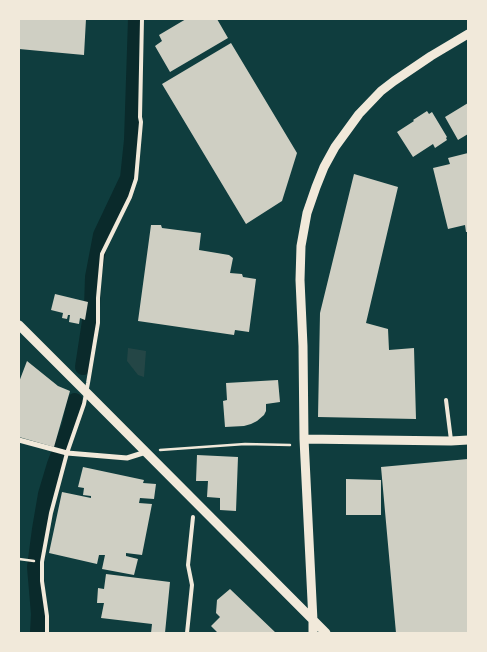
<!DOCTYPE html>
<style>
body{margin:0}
#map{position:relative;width:487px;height:652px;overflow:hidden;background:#0f3d3e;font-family:Arial,sans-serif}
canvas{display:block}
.frame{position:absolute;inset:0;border:20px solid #f1e9da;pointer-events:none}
</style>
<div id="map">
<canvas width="487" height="652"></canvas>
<div class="frame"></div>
</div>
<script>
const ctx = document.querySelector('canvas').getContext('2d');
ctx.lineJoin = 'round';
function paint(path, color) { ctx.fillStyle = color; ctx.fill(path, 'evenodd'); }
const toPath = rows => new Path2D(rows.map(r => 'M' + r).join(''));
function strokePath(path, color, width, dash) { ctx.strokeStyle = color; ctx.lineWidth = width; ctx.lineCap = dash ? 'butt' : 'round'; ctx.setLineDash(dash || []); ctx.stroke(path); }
const green = toPath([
 [128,348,146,351,144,377,138,375,127,361]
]);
const canal = toPath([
 [83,367,92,308,93,277,101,235,128,178,132,140,136,19],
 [38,633,39,614,35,567,40,529,46,494,55,464,70,425,75,401]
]);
const building = toPath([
 [19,19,86,19,84,55,19,49],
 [186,19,217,19,228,38,170,72,155,46,162,41,159,35],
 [231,43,297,153,282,201,246,224,162,84],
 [468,103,468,134,458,140,445,117],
 [427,111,429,114,432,112,447,137,446,138,447,140,435,148,433,144,413,157,397,132,414,121,413,120],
 [468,153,468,232,466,232,465,225,448,229,433,168,450,164,448,158],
 [354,174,398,187,366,323,388,329,389,350,414,348,416,419,318,417,320,313],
 [151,225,161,225,162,228,201,233,199,250,229,255,233,258,230,273,242,274,243,277,256,279,249,332,235,330,234,335,138,321],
 [55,294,88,302,85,320,80,318,79,324,69,322,70,315,68,315,67,319,62,318,63,313,51,310],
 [27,361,58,386,70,391,54,447,19,437,19,382],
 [278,380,280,402,266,404,266,411,264,415,257,421,251,424,244,426,225,427,223,401,227,400,226,383],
 [197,455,238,457,236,511,220,510,220,498,207,497,208,481,196,481],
 [468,459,468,633,396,633,381,467],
 [83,467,144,480,143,483,156,484,154,499,140,498,139,503,152,504,142,555,126,553,126,556,138,559,134,575,102,569,105,555,99,555,97,564,49,553,62,492,91,498,91,496,83,495,84,488,78,487],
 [346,479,381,480,381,515,346,515],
 [106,574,170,582,165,633,151,633,152,624,101,618,104,603,97,603,98,588,104,589],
 [230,589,276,633,218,633,211,626,220,617,216,613,217,600]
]);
const path = toPath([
 [160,450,245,444,290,445],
 [19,559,34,561]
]);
const service = toPath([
 [446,400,451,440],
 [47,633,47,616,42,581,42,562,51,513,67,453,84,404,88,383,98,323,98,298,102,254,130,197,136,179,141,122,140,117,142,19],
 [187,633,192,585,188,565,193,517]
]);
const minor = toPath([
 [19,440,67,453,127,458,146,452]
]);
const tertiary = toPath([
 [19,325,86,392,326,633],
 [304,439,451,441,468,440],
 [313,633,313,621,304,439,303,346,300,280,301,246,307,213,316,187,324,167,335,147,359,114,381,91,394,81,431,56,468,34]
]);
paint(green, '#244646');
strokePath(canal, '#0a2a2b', 16);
paint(building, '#cfcfc3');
strokePath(path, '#f1e9da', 2.5);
strokePath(service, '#f1e9da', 4);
strokePath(minor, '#f1e9da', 5);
strokePath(tertiary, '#f1e9da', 9);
</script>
